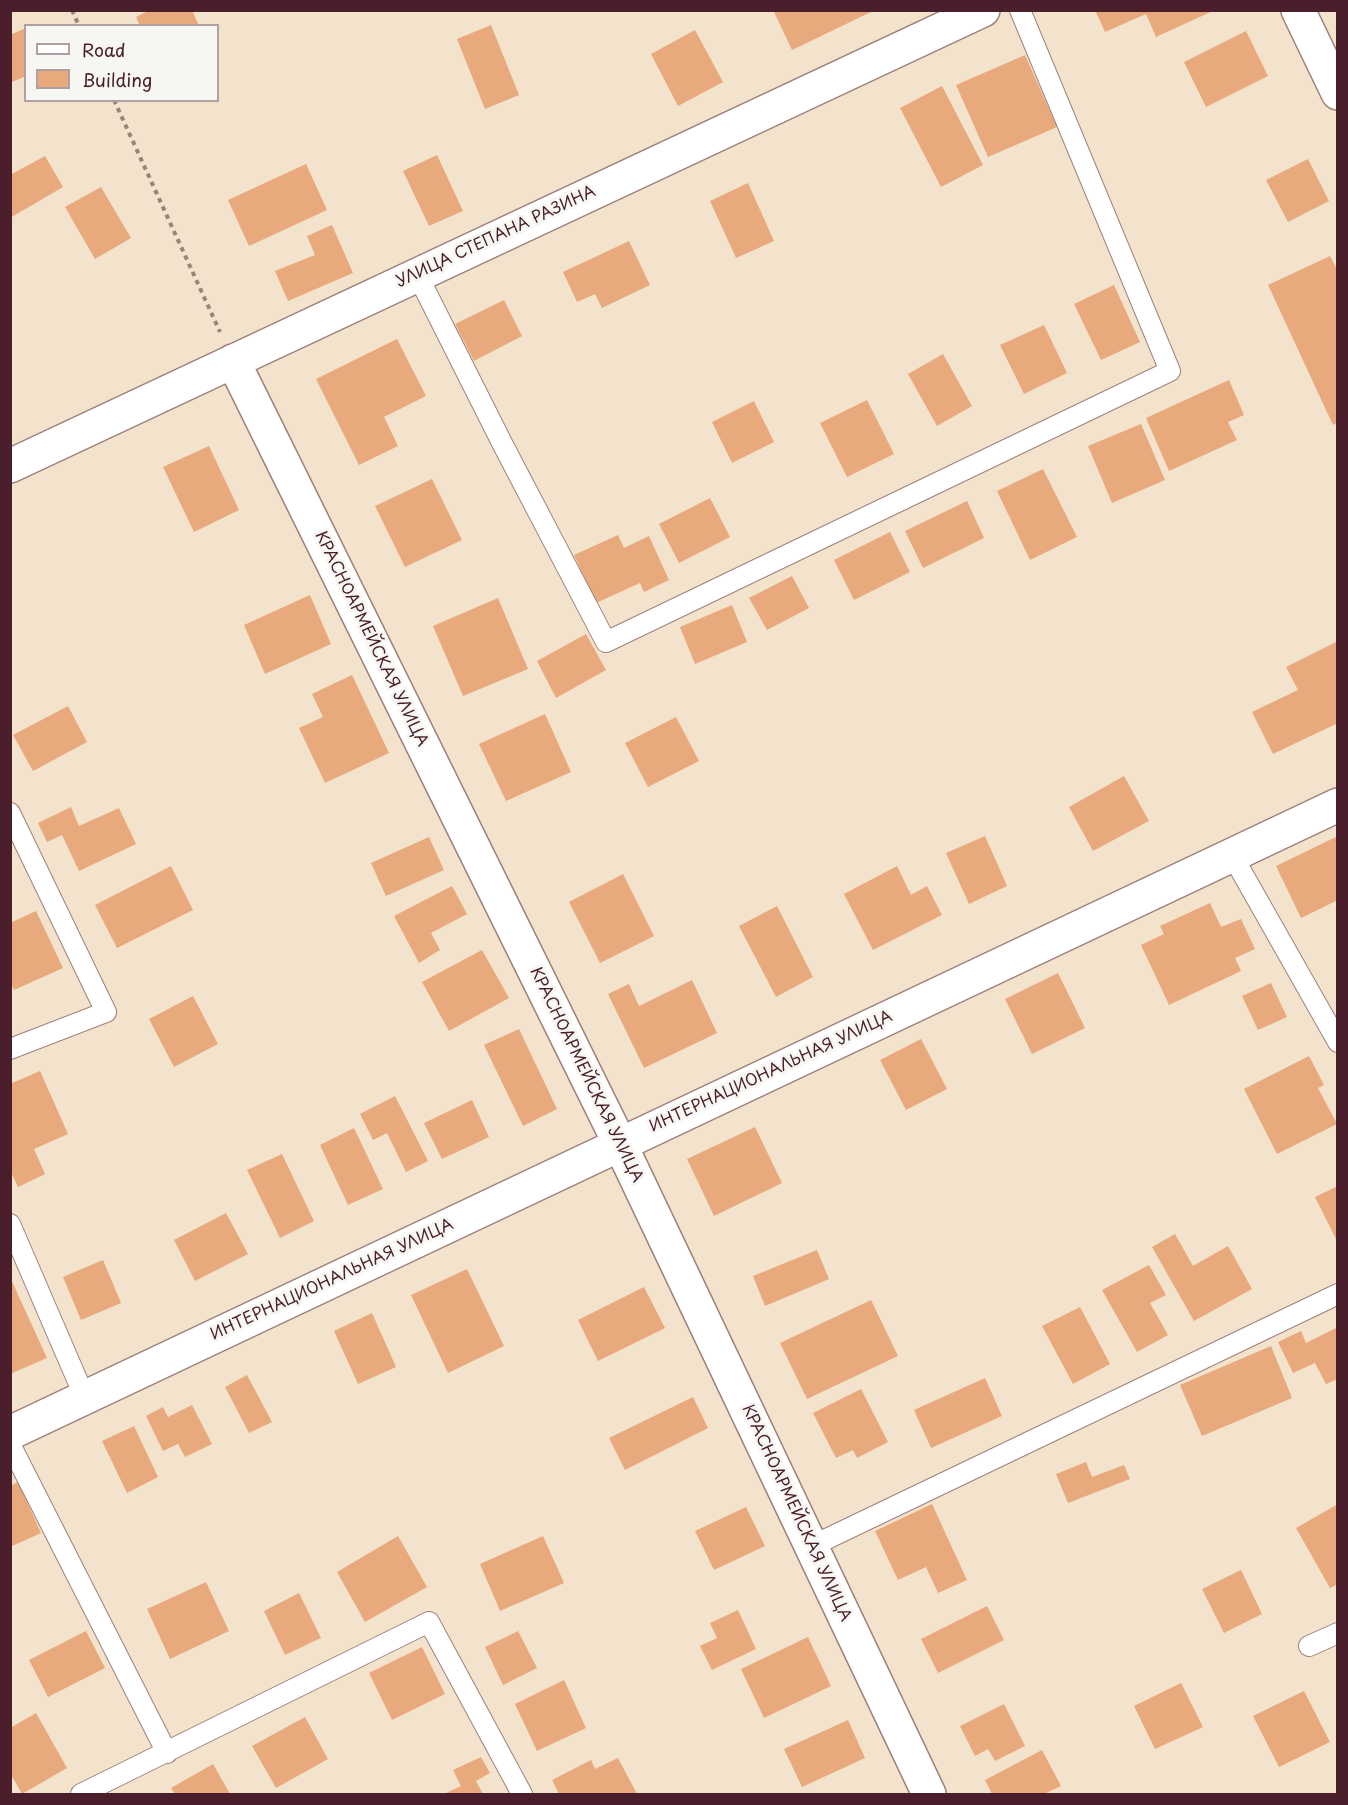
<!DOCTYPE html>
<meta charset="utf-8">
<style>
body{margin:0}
#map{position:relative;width:1348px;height:1805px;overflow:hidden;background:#f3e3cc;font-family:"Playpen Sans",sans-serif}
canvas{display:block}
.frame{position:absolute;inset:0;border:12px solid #4a1f2b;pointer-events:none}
.legend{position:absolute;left:24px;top:24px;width:195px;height:78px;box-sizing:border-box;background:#f6f6f2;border:2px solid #b1a0a2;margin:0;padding:8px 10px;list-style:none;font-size:18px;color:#4a1f2b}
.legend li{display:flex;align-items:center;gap:12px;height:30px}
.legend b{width:30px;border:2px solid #b1a0a2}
</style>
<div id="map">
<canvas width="1348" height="1805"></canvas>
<div class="frame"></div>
<ul class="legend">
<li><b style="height:8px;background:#fff"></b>Road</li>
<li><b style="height:16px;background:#e8a97c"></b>Building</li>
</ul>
</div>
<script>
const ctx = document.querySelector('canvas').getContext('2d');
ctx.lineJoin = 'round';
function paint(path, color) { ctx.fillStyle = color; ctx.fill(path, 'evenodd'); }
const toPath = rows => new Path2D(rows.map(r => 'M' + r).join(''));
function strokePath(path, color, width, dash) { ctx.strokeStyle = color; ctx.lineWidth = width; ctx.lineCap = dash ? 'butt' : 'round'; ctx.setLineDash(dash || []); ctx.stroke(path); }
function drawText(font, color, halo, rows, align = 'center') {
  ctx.font = font + ' "Playpen Sans",sans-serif'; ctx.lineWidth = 6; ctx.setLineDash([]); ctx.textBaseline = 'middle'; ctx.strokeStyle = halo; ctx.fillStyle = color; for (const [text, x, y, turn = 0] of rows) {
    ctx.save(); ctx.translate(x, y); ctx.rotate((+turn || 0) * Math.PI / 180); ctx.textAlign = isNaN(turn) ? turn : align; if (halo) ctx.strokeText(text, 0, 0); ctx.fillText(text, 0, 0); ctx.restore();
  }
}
const building = toPath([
 [150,10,192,10,199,26,140,26,136,17],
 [778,10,871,10,871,12,792,50,774,12],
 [1095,10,1215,10,1156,37,1146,14,1105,32],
 [491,25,519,95,485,109,457,39],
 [26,28,26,76,10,83,10,35],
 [695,30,723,82,678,106,651,54],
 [1246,31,1268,76,1206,107,1184,62],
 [1025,55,1057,127,988,157,956,85],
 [942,86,983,165,941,187,900,108],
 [437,155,463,211,429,226,403,171],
 [45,156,63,187,10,218,10,175],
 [1308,159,1329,201,1288,222,1266,180],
 [306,164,327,210,249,246,228,200],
 [748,183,774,241,736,258,710,201],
 [101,187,131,238,95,259,65,207],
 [332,225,353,273,288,301,275,271,315,255,307,236],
 [629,241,650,285,602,308,595,294,577,302,563,272],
 [1330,256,1338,271,1338,422,1333,425,1268,285],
 [1114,285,1140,342,1101,360,1074,304],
 [504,300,522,336,474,361,455,324],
 [1044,325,1067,373,1024,394,1000,345],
 [397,339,426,396,384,417,398,446,359,465,316,379],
 [943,354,972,406,937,426,908,374],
 [1229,380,1244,415,1228,422,1237,440,1169,471,1146,418],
 [867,400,894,454,847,477,820,423],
 [754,401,774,442,732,463,712,422],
 [1141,424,1165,480,1112,503,1088,446],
 [209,446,239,510,194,532,163,467],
 [1043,469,1077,537,1030,560,997,491],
 [432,479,462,540,405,567,375,506],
 [710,498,730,537,679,563,659,524],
 [967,501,984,538,923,568,905,531],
 [890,532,910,572,854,600,834,560],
 [618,535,624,548,649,536,669,580,644,592,640,583,596,603,574,555],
 [792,576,809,608,767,630,749,598],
 [310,595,331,644,265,674,244,625],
 [498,598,528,669,463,696,433,626],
 [732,605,747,642,695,664,680,627],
 [586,634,606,670,556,698,537,661],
 [1336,642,1338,723,1273,754,1252,712,1298,690,1286,667],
 [352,675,389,753,325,783,299,728,323,717,312,694],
 [68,706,87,742,33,771,13,735],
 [545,714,571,772,506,801,479,744],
 [676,717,699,761,648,787,625,743],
 [1124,776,1149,821,1093,851,1069,807],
 [71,807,79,826,119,808,136,844,79,871,62,835,47,842,38,823],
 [985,836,1007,886,969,904,946,853],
 [1338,836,1338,900,1301,918,1276,866],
 [429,837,444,870,386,896,371,863],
 [171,866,193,910,117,948,95,905],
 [897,866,911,895,927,886,942,915,873,950,844,894],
 [623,874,654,936,600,963,569,902],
 [452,886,467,914,431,933,440,950,419,963,394,916],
 [1210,903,1221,927,1241,919,1255,949,1235,958,1241,971,1169,1005,1141,945,1164,934,1160,926],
 [777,906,813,977,776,997,739,926],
 [36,911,63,968,14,990,10,982,10,923],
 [482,950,509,998,449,1031,422,982],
 [1058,973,1085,1028,1032,1054,1005,999],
 [692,980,717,1033,644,1068,608,994,629,984,639,1006],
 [1271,983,1287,1017,1258,1030,1242,996],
 [193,996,218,1044,174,1067,149,1019],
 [519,1029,557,1109,523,1126,484,1045],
 [921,1039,947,1089,906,1110,880,1060],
 [1309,1056,1324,1085,1318,1088,1337,1124,1277,1154,1244,1089],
 [40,1071,68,1134,34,1149,45,1174,18,1187,10,1170,10,1084],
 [395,1096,428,1161,406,1172,387,1133,373,1140,360,1114],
 [472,1100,489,1137,442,1159,424,1123],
 [755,1127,782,1183,714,1216,687,1159],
 [354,1128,383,1189,348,1205,320,1145],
 [282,1154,314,1221,280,1238,247,1170],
 [1338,1186,1338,1243,1315,1197],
 [226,1213,248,1254,195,1281,174,1240],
 [1175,1234,1193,1266,1228,1246,1252,1289,1194,1321,1152,1247],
 [817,1250,829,1279,765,1306,753,1276],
 [103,1260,121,1303,81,1320,63,1277],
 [1149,1265,1166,1295,1150,1303,1168,1335,1137,1352,1102,1290],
 [467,1269,504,1346,448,1373,411,1295],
 [10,1277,47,1358,10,1374],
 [644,1287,665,1328,598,1361,578,1320],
 [871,1300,898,1356,807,1399,780,1343],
 [1080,1307,1110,1364,1073,1384,1042,1326],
 [372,1313,396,1367,358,1384,334,1331],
 [1338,1327,1338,1379,1326,1384,1315,1363,1293,1373,1278,1342,1301,1331,1306,1343],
 [1271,1346,1292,1398,1202,1436,1180,1385],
 [247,1375,272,1422,249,1433,225,1387],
 [985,1378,1002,1416,931,1448,914,1410],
 [861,1389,888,1442,857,1458,853,1450,836,1458,813,1413],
 [693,1397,708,1428,625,1470,609,1438],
 [192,1405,212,1444,185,1457,178,1444,163,1451,146,1416,163,1407,168,1417],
 [134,1426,158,1477,127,1493,102,1441],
 [1086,1462,1092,1477,1124,1465,1130,1479,1068,1503,1056,1474],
 [18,1482,41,1533,10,1547,10,1486],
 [932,1504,967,1580,938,1593,926,1567,898,1580,875,1531],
 [1338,1504,1338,1584,1330,1588,1296,1528],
 [746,1507,765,1546,714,1570,695,1531],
 [398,1536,427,1587,365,1622,337,1572],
 [543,1536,564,1583,500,1611,480,1564],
 [1241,1570,1262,1614,1224,1633,1202,1589],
 [206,1582,229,1631,170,1659,147,1609],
 [299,1593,321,1638,285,1655,264,1611],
 [987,1606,1004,1640,938,1673,921,1639],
 [738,1610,756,1649,712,1670,700,1646,717,1638,710,1623],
 [86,1631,105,1668,48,1697,29,1660],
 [518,1631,537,1668,503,1685,485,1647],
 [808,1637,831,1686,764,1718,741,1669],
 [422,1647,445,1694,392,1720,369,1673],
 [564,1680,586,1728,537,1751,515,1704],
 [1181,1683,1203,1727,1155,1749,1134,1706],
 [1304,1691,1330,1742,1279,1767,1253,1716],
 [1004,1704,1025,1746,995,1761,988,1749,975,1756,960,1726],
 [36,1713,67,1768,22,1794,10,1773,10,1728],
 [305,1717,328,1759,276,1788,252,1746],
 [848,1720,865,1758,802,1787,784,1749],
 [1042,1750,1061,1786,1044,1794,992,1794,985,1780],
 [481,1757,490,1773,476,1781,483,1794,444,1794,461,1786,453,1770],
 [618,1758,637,1794,559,1794,552,1780,591,1760,595,1769],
 [213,1764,230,1794,175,1794,171,1788]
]);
const path = toPath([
 [72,10,79,26],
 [114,100,220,332]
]);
const lane = toPath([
 [417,274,502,443,606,642,1170,371,1020,10],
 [10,813,106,1012,10,1049],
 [1232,855,1338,1042],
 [10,1224,85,1398],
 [10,1444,167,1753],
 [812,1546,1338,1294],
 [1309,1646,1338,1633],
 [81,1794,429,1622,522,1794]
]);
const street = toPath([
 [233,361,620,1144,929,1794],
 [10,466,983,10],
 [10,1433,1338,805]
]);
const secondary = toPath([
 [1298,10,1338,93]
]);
const streetNames = [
 ["УЛИЦА СТЕПАНА РАЗИНА",496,237,-25],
 ["КРАСНОАРМЕЙСКАЯ УЛИЦА",371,639,64],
 ["ИНТЕРНАЦИОНАЛЬНАЯ УЛИЦА",771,1072,-25],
 ["КРАСНОАРМЕЙСКАЯ УЛИЦА",586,1075,64],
 ["ИНТЕРНАЦИОНАЛЬНАЯ УЛИЦА",332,1280,-25],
 ["КРАСНОАРМЕЙСКАЯ УЛИЦА",796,1513,65]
];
paint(building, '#e8a97c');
strokePath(lane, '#9e817c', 22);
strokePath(street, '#9e817c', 36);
strokePath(secondary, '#9e817c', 36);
strokePath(path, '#9e817c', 4, [4.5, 4.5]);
strokePath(lane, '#fff', 20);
strokePath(street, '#fff', 33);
strokePath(secondary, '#fff', 33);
drawText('16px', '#4a1f2b', '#f6f6f2', streetNames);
</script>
